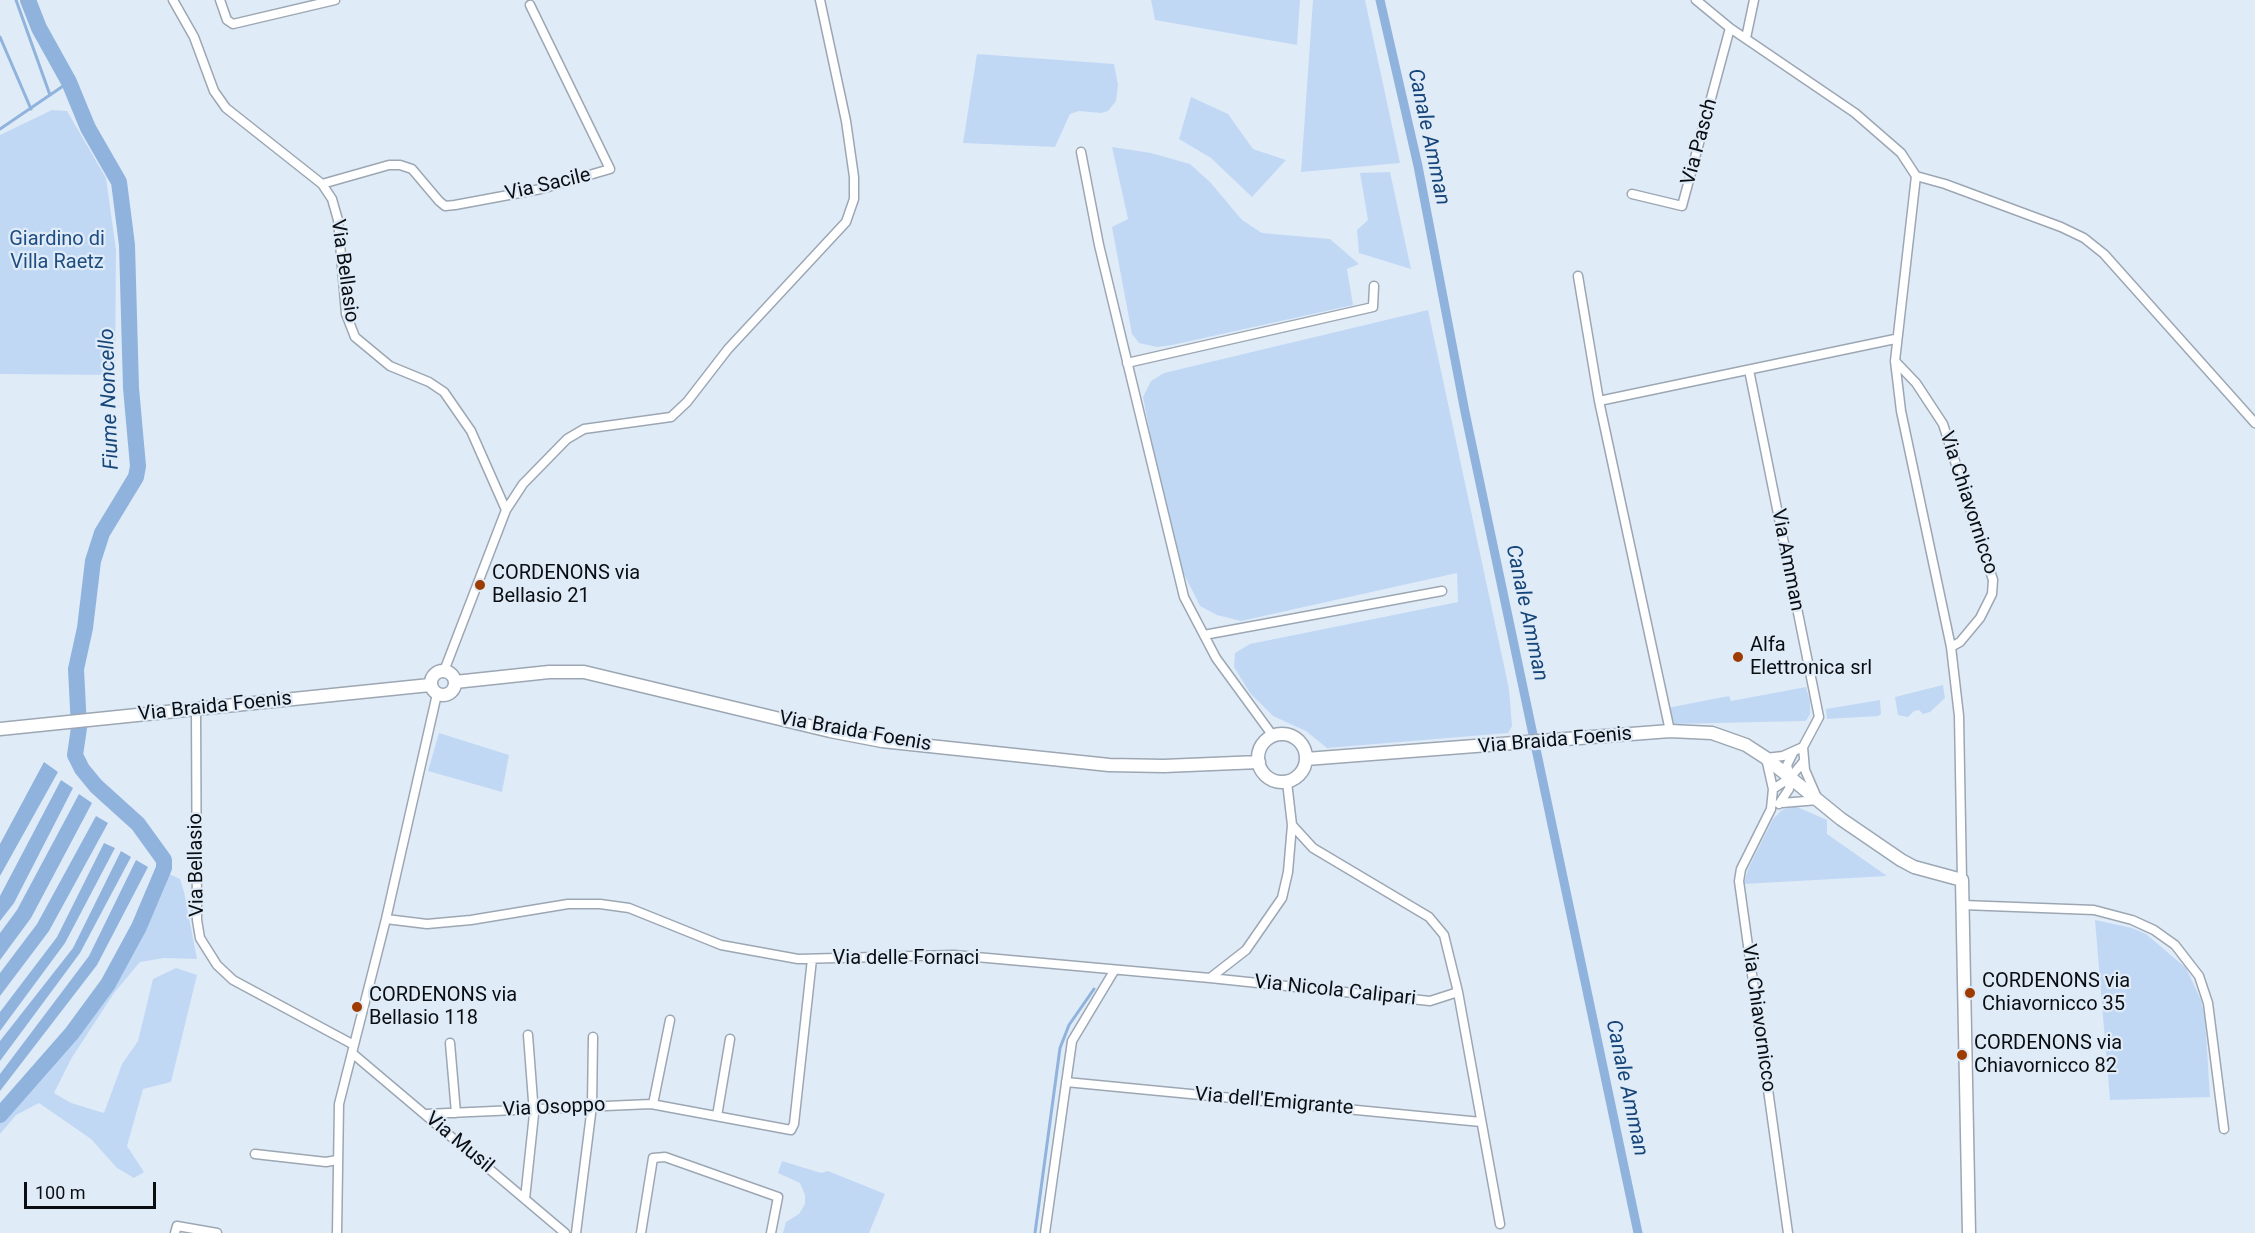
<!DOCTYPE html>
<style>
body{margin:0}
#map{position:relative;width:2255px;height:1233px;overflow:hidden;background:#e0ebf8;font-family:Roboto,sans-serif}
canvas{display:block}
.scale{position:absolute;left:24px;top:1182px;width:132px;height:27px;box-sizing:border-box;border:3px solid #0a0e12;border-top:0;padding-left:8px;font-size:18px;line-height:21px;white-space:nowrap;color:#0a0e12;-webkit-text-stroke:4px #e0ebf8;paint-order:stroke}
</style>
<div id="map">
<canvas width="2255" height="1233"></canvas>
<div class="scale">100 m</div>
</div>
<script>
const ctx = document.querySelector('canvas').getContext('2d');
ctx.lineJoin = 'round';
function paint(path, color) { ctx.fillStyle = color; ctx.fill(path, 'evenodd'); }
const toPath = rows => new Path2D(rows.map(r => 'M' + r).join(''));
function strokePath(path, color, width, dash) { ctx.strokeStyle = color; ctx.lineWidth = width; ctx.lineCap = dash ? 'butt' : 'round'; ctx.setLineDash(dash || []); ctx.stroke(path); }
function drawText(font, color, halo, rows, align = 'center') {
  ctx.font = font + ' Roboto,sans-serif'; ctx.lineWidth = 4.5; ctx.setLineDash([]); ctx.textBaseline = 'middle'; ctx.strokeStyle = halo; ctx.fillStyle = color; for (const [text, x, y, turn = 0] of rows) {
    ctx.save(); ctx.translate(x, y); ctx.rotate((+turn || 0) * Math.PI / 180); ctx.textAlign = isNaN(turn) ? turn : align; if (halo) ctx.strokeText(text, 0, 0); ctx.fillText(text, 0, 0); ctx.restore();
  }
}
const green = toPath([
 [1151,0,1300,0,1297,45,1155,20],
 [1313,0,1365,0,1400,163,1301,172],
 [977,54,1114,64,1118,85,1116,101,1108,111,1101,113,1079,111,1070,114,1055,147,963,143],
 [1191,97,1228,114,1253,149,1286,160,1252,197,1211,158,1179,139],
 [52,110,67,111,106,178,116,250,115,375,0,374,0,135],
 [1112,147,1151,153,1190,164,1210,182,1242,220,1262,233,1330,239,1359,264,1347,269,1353,305,1172,345,1157,347,1139,343,1132,334,1112,227,1128,219],
 [1390,172,1411,269,1359,253,1357,230,1368,220,1360,173],
 [1428,310,1509,689,1512,726,1508,733,1327,748,1306,731,1273,716,1250,693,1234,667,1235,653,1250,644,1458,602,1457,573,1241,621,1217,615,1200,606,1173,552,1143,397,1151,381,1164,373],
 [1943,685,1945,698,1930,712,1923,714,1919,710,1914,711,1908,717,1898,715,1895,697],
 [1806,687,1810,701,1810,714,1806,721,1672,724,1667,708,1729,696,1731,701],
 [1880,700,1881,714,1878,716,1827,719,1826,709],
 [439,733,509,755,502,792,428,771],
 [1795,806,1827,820,1827,834,1887,876,1744,884,1748,869,1773,819,1782,810],
 [169,874,180,879,184,892,197,959,164,958,140,962,114,993,71,1059,54,1093,71,1103,104,1113,122,1064,138,1041,153,979,176,968,197,975,171,1082,143,1089,127,1146,144,1172,134,1178,117,1168,91,1139,39,1103,16,1115,0,1134,0,1115,89,1012,126,953,161,878],
 [2095,920,2132,928,2146,934,2186,968,2201,1000,2205,1018,2210,1097,2110,1100],
 [782,1161,821,1173,828,1171,885,1194,869,1233,783,1233,786,1222,799,1214,805,1204,805,1195,800,1183,778,1173]
]);
const water = toPath([
 [44,762,58,772,0,876,0,844],
 [61,780,73,788,14,903,0,921,0,896],
 [79,794,92,803,31,918,0,960,0,933,17,910],
 [96,816,108,823,49,931,0,996,0,973,37,924],
 [104,843,115,848,65,943,0,1031,0,1012,57,937],
 [121,851,131,857,80,953,0,1061,0,1041,73,948],
 [136,860,148,867,97,965,0,1091,0,1074,89,956]
]);
const stream = toPath([
 [16,0,50,95],
 [0,37,31,109],
 [0,129,69,82],
 [1035,1233,1060,1048,1069,1025,1094,989]
]);
const canal = toPath([
 [1380,0,1418,166,1465,412,1638,1233]
]);
const river = toPath([
 [0,1115,72,1033,108,984,139,927,164,868,164,860,138,824,96,786,82,769,75,755,79,728,76,669,85,628,93,561,102,533,136,477,138,466,131,388,127,245,119,182,88,128,69,82,39,28,28,0]
]);
const street = toPath([
 [173,0,194,37,214,91,226,108,322,184,332,199,338,220,346,314,355,337,390,366,429,382,444,392,471,431,506,510],
 [220,0,227,20,233,24,335,0],
 [1696,0,1730,28,1855,113,1901,153,1916,176,1895,361,1901,411,1951,647,1959,716,1962,880],
 [1746,38,1754,0],
 [1081,152,1099,245,1184,597,1216,658,1273,736],
 [1916,176,1945,184,2061,227,2084,238,2104,254,2255,423],
 [322,184,389,165,400,165,412,169,439,201,445,206,455,205,541,189,610,169,530,5],
 [1632,194,1682,206,1730,28],
 [1578,276,1599,401],
 [1895,361,1916,383,1943,424,1993,580,1992,594,1980,618,1960,642,1951,647],
 [1127,363,1373,307,1374,286],
 [1749,370,1819,717,1803,747,1783,756,1766,758,1773,789,1771,809,1741,869,1739,881,1788,1233],
 [1204,635,1442,591],
 [444,671,506,510,523,484,567,439,584,429,671,417,687,402,728,349,846,222,854,199,854,177,846,121,820,0],
 [196,709,197,920,200,938,217,965,233,980,354,1045],
 [1670,731,1599,401,1895,339],
 [1773,789,1790,778,1804,761],
 [1782,803,1818,800,1805,770,1803,747],
 [1779,804,1789,789,1790,778,1787,765,1793,753],
 [1292,825,1313,848,1429,917,1444,935,1458,992,1500,1224],
 [1963,905,2094,910,2132,920,2154,930,2175,945,2199,976,2208,1003,2224,1129],
 [386,919,427,924,471,920,568,904,600,904,629,908,721,945,798,959,954,955,1210,978,1246,950,1282,898,1288,872,1292,825,1287,782],
 [1210,978,1430,1001,1458,992],
 [450,1043,456,1113],
 [352,1053,565,1233],
 [1066,1082,1481,1122],
 [653,1104,670,1020],
 [426,1114,651,1104,791,1130,794,1124,812,959],
 [717,1116,730,1039],
 [255,1154,326,1162,337,1160],
 [525,1199,534,1114,528,1035],
 [175,1233,177,1226,217,1233],
 [337,1233,339,1104,386,919,437,694],
 [576,1233,592,1106,593,1037],
 [641,1233,653,1158,665,1157,778,1197,771,1233],
 [1045,1233,1072,1041,1114,971]
]);
const secondary = toPath([
 '431 683a12 12 0 1 1 24 0a12 12 0 1 1-24 0Z',
 [455,682,549,672,584,672,830,731,882,741,1109,765,1164,766,1259,762],
 [0,729,430,685],
 '1258 758a24 24 0 1 1 48 0a24 24 0 1 1-48 0Z',
 [1306,759,1670,731,1712,733,1746,745,1766,758,1841,819,1901,860,1914,867,1962,880,1969,1233]
]);
const markers = [
 [480,585,6,"#9d3b00"],
 [1738,657,6,"#9d3b00"],
 [1970,993,6,"#9d3b00"],
 [357,1007,6,"#9d3b00"],
 [1962,1055,6,"#9d3b00"]
];
const streetNames = [
 ["Via Pasch",1700,142,-75],
 ["Via Sacile",548,185,-13],
 ["Via Bellasio",344,271,82],
 ["Via Chiavornicco",1968,503,72],
 ["Via Amman",1787,560,79],
 ["Via Braida Foenis",215,707,-6],
 ["Via Braida Foenis",855,732,10],
 ["Via Braida Foenis",1555,741,-5],
 ["Via Bellasio",197,865,-91],
 ["Via delle Fornaci",906,959],
 ["Via Nicola Calipari",1335,991,6],
 ["Via Chiavornicco",1758,1018,82],
 ["Via dell'Emigrante",1274,1102,5],
 ["Via Osoppo",554,1108,-3],
 ["Via Musil",459,1143,40]
];
const parkNames = [
 ["Giardino di",57,240],
 ["Villa Raetz",57,263]
];
const poiNames = [
 ["CORDENONS via",492,574],
 ["Bellasio 21",492,597],
 ["Alfa",1750,646],
 ["Elettronica srl",1750,669],
 ["CORDENONS via",1982,982],
 ["Chiavornicco 35",1982,1005],
 ["CORDENONS via",369,996],
 ["Bellasio 118",369,1019],
 ["CORDENONS via",1974,1044],
 ["Chiavornicco 82",1974,1067]
];
const waterNames = [
 ["Canale Amman",1428,137,78],
 ["Fiume Noncello",110,399,-92],
 ["Canale Amman",1526,613,78],
 ["Canale Amman",1626,1088,78]
];
paint(green, '#c1d8f5');
paint(water, '#90b3dd');
strokePath(stream, '#90b3dd', 3);
strokePath(canal, '#90b3dd', 9);
strokePath(river, '#90b3dd', 16);
strokePath(street, '#9ca7b3', 11);
strokePath(secondary, '#9ca7b3', 15);
strokePath(street, '#fff', 8);
strokePath(secondary, '#fff', 12);
for (const [x, y, r, color] of markers) { const dot = new Path2D(); dot.arc(x, y, r, 0, 2 * Math.PI); ctx.fillStyle = color; ctx.fill(dot); strokePath(dot, '#e0ebf8', 2); }
drawText('20px', '#0a0e12', '#e0ebf8', streetNames);
drawText('20px', '#1e4d82', '#e0ebf8', parkNames);
drawText('20px', '#0a0e12', '#e0ebf8', poiNames, 'left');
drawText('italic 21px', '#154579', '#e0ebf8', waterNames);
</script>
